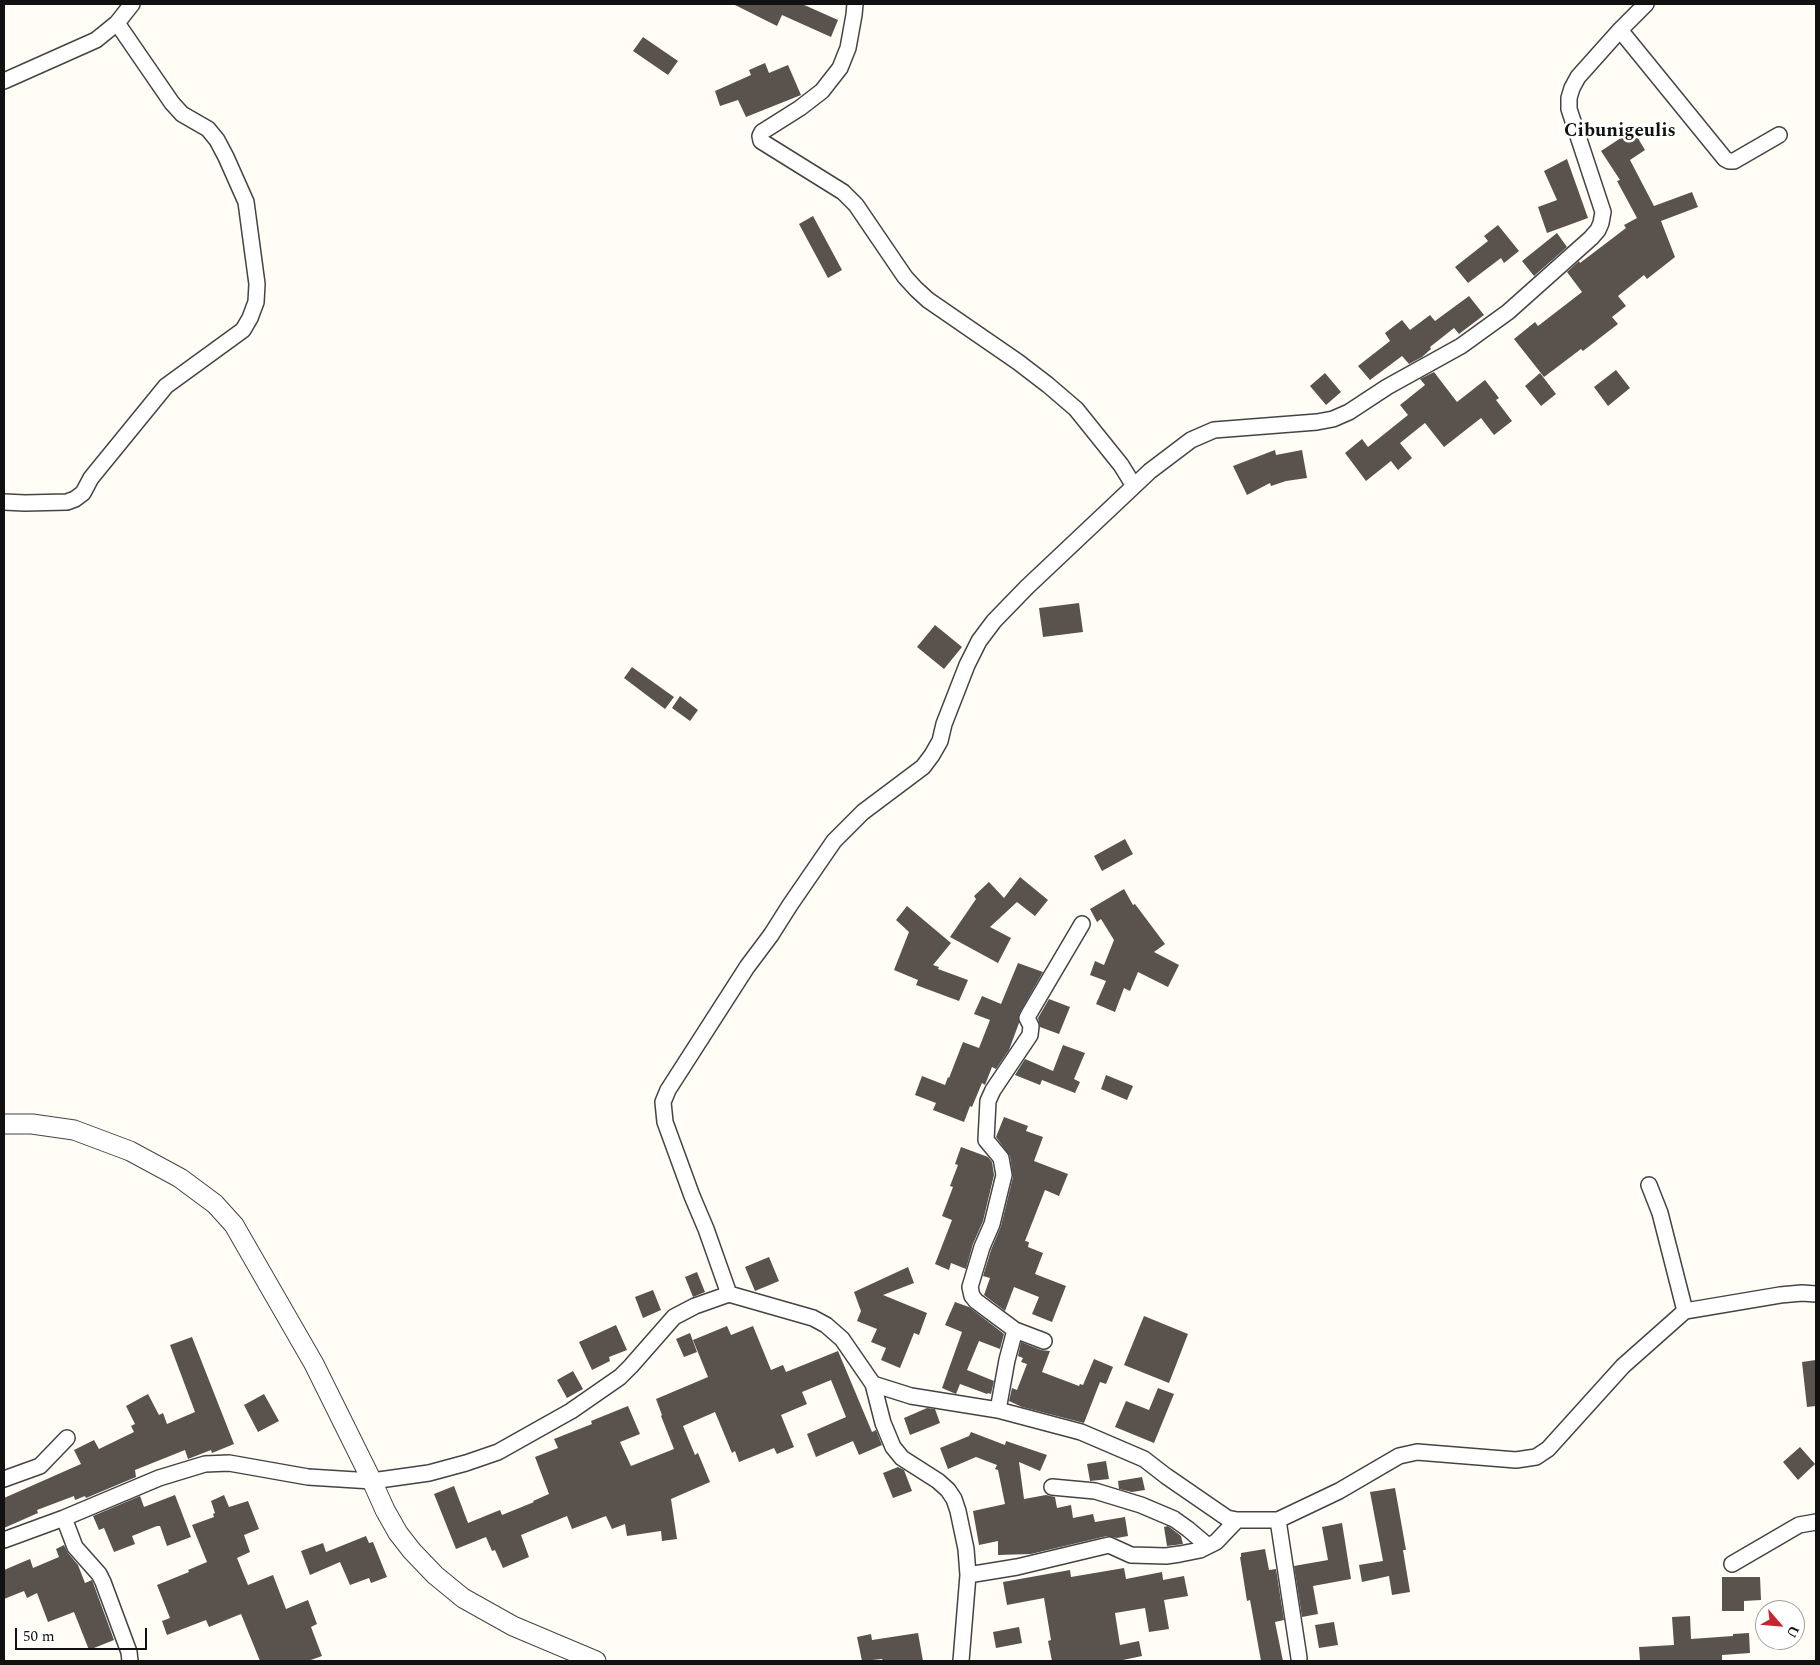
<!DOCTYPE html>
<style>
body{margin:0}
#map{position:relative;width:1820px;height:1665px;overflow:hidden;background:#fffdf5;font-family:Spectral,serif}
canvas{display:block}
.frame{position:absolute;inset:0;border:5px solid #111;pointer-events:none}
.north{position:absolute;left:1755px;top:1600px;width:50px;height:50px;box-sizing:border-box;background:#fff;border:1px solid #a0a0a0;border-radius:50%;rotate:117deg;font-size:14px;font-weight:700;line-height:20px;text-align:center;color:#111}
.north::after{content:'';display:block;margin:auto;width:18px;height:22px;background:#c4262e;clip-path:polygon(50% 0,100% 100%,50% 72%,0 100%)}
.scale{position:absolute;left:15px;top:1628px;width:132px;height:22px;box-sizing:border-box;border:2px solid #111;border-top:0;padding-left:6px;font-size:15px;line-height:18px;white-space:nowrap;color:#111;-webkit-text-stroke:4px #fff;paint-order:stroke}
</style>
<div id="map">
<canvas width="1820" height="1665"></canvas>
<div class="frame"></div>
<div class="north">U</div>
<div class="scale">50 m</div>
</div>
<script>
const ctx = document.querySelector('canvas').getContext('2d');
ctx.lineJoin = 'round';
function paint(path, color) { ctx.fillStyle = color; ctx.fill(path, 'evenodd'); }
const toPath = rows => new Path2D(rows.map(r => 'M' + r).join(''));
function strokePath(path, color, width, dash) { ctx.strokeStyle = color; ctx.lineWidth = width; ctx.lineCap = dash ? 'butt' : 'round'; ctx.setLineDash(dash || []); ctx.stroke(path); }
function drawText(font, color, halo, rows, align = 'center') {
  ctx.font = font + ' Spectral,serif'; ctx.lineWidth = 5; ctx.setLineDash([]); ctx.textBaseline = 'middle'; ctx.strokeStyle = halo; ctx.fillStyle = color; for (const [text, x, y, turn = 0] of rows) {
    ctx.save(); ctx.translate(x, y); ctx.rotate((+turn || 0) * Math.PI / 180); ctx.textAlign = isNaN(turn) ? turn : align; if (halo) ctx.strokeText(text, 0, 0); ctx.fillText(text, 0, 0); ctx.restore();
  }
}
const building = toPath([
 [733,4,802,4,838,20,831,37,782,15,777,26],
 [643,37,678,61,668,75,633,51],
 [765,63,769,73,788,65,801,95,746,117,738,100,720,106,715,91,751,75,749,70],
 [1633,130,1645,150,1630,160,1654,206,1692,192,1698,207,1661,221,1675,257,1647,279,1644,275,1618,296,1626,306,1612,317,1618,324,1583,351,1581,349,1544,377,1514,339,1535,322,1538,326,1582,292,1567,272,1579,261,1580,263,1626,228,1624,225,1637,218,1617,181,1620,180,1601,151],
 [1567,159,1588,218,1547,233,1538,207,1557,200,1544,171],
 [813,216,842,270,828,278,799,224],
 [1498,225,1519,251,1504,263,1501,258,1468,283,1455,267,1488,241,1484,236],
 [1557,233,1567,247,1534,276,1522,261],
 [1469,296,1484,315,1459,334,1454,328,1430,347,1431,349,1422,357,1409,364,1402,356,1370,380,1358,366,1390,341,1385,333,1402,320,1410,330,1430,315,1435,321],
 [1616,370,1630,388,1608,406,1594,387],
 [1434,372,1457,402,1485,380,1499,398,1496,400,1512,421,1494,435,1481,418,1444,447,1425,423,1400,443,1412,458,1398,470,1391,461,1366,481,1345,453,1362,439,1368,447,1408,415,1400,405,1425,385,1420,379],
 [1325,373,1341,392,1326,405,1310,386],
 [1540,373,1556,394,1541,406,1525,386],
 [1275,450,1276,455,1302,450,1307,478,1286,481,1271,486,1270,483,1247,495,1233,466],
 [1079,603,1083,632,1043,637,1039,608],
 [935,625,962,647,944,669,917,647],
 [632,667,674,697,665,709,624,678],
 [680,696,698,710,690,721,672,708],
 [1125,839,1133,854,1102,871,1094,856],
 [1020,877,1048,900,1035,916,1017,902,990,927,1011,938,998,963,950,937,976,899,974,896,989,882,1004,898],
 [1124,889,1133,905,1135,904,1165,944,1154,952,1179,965,1168,987,1138,972,1130,991,1124,988,1115,1012,1096,1004,1106,981,1090,975,1095,961,1104,965,1114,940,1101,919,1097,922,1090,909],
 [907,906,951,943,933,965,939,967,938,969,968,980,959,1001,916,985,918,980,894,970,909,932,896,920],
 [1018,963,1043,972,1019,1014,1019,1023,1009,1050,996,1069,992,1067,985,1085,982,1083,972,1107,970,1106,964,1122,933,1110,936,1103,915,1095,922,1076,945,1085,948,1077,949,1078,963,1042,979,1048,990,1020,974,1014,982,996,1001,1004],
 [1049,999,1070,1007,1059,1034,1040,1027,1038,1018],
 [1063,1045,1085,1053,1074,1079,1080,1082,1075,1093,1042,1080,1040,1085,1015,1075,1025,1059,1053,1071],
 [1106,1075,1133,1086,1127,1100,1101,1089],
 [1004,1117,1028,1126,1026,1131,1043,1137,1034,1161,1068,1174,1059,1196,1045,1190,1025,1241,1029,1242,1028,1247,1043,1253,1035,1274,1066,1286,1052,1322,1032,1314,1039,1297,1014,1287,1005,1311,984,1295,990,1278,983,1276,991,1250,1001,1226,1013,1177,1010,1156,996,1137],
 [961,1147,988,1157,992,1162,994,1175,983,1221,973,1244,966,1269,951,1263,949,1270,935,1264,952,1220,942,1216,953,1187,950,1186,958,1165,955,1164],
 [769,1257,779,1281,755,1291,745,1267],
 [908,1267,914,1283,883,1295,927,1313,919,1335,914,1333,900,1368,881,1360,886,1348,871,1342,877,1329,857,1321,861,1311,854,1292],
 [697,1272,705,1292,693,1297,685,1277],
 [653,1290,661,1310,643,1318,635,1297],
 [955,1302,969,1307,1004,1334,1000,1349,979,1341,967,1370,994,1381,991,1394,988,1393,987,1394,960,1384,956,1394,942,1388,962,1332,945,1325],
 [1144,1316,1188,1334,1169,1383,1124,1365],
 [616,1325,627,1350,609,1357,610,1361,592,1370,579,1342],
 [727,1326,731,1335,753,1326,771,1370,783,1365,786,1372,838,1351,872,1432,876,1430,882,1445,859,1455,853,1441,816,1457,807,1434,846,1417,831,1380,802,1392,807,1404,781,1415,794,1447,777,1454,774,1448,739,1462,735,1451,732,1453,715,1412,683,1426,695,1455,698,1453,710,1482,671,1499,677,1539,662,1541,661,1531,627,1536,625,1524,612,1529,606,1516,572,1529,567,1516,521,1535,529,1557,503,1568,495,1550,492,1551,486,1537,456,1549,434,1494,454,1486,468,1523,500,1510,502,1515,534,1502,533,1501,549,1494,535,1457,558,1448,554,1439,592,1424,591,1421,628,1406,640,1434,620,1442,631,1466,674,1449,661,1416,662,1415,656,1399,708,1377,693,1340],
 [690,1333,697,1352,684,1357,676,1339],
 [192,1337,234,1444,212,1453,211,1450,188,1459,185,1450,135,1470,136,1477,86,1498,85,1496,75,1500,74,1496,37,1510,38,1513,4,1528,4,1498,81,1464,74,1450,94,1440,99,1449,134,1432,131,1426,135,1424,126,1406,148,1394,159,1415,163,1413,167,1424,195,1412,170,1345],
 [1021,1342,1041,1350,1050,1351,1042,1372,1079,1386,1080,1384,1083,1385,1094,1359,1113,1367,1106,1384,1100,1382,1084,1423,1022,1407,1009,1401,1012,1388,1017,1390,1027,1364,1021,1362,1023,1358,1018,1356],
 [1816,1360,1816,1406,1807,1407,1802,1362],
 [573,1371,583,1389,567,1398,557,1380],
 [1158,1388,1174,1394,1154,1443,1115,1427,1126,1401,1149,1410],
 [264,1394,279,1421,258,1432,244,1405],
 [927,1408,935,1409,940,1423,910,1435,904,1418],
 [971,1432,1005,1445,1006,1441,1047,1455,1040,1471,1019,1462,1024,1499,1046,1495,1055,1497,1057,1508,1071,1505,1073,1518,1093,1514,1095,1522,1125,1517,1128,1536,1117,1538,1107,1536,1031,1554,998,1555,998,1541,979,1545,973,1511,1005,1504,998,1470,995,1469,997,1465,976,1457,948,1469,940,1448,969,1436],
 [1800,1447,1815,1464,1798,1480,1783,1462],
 [1106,1461,1109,1479,1090,1481,1087,1464],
 [898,1467,904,1470,912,1491,893,1498,883,1473],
 [1142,1477,1145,1490,1132,1492,1119,1489,1118,1481],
 [1395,1488,1406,1550,1403,1550,1410,1592,1392,1595,1389,1576,1362,1582,1359,1565,1383,1561,1370,1492],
 [175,1495,191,1537,167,1546,160,1526,157,1526,132,1536,135,1544,114,1552,104,1528,99,1530,93,1516,140,1496,144,1507],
 [224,1495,229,1507,248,1501,259,1529,244,1535,250,1552,237,1558,248,1585,273,1575,286,1609,308,1600,317,1624,311,1627,322,1656,308,1661,260,1661,241,1614,209,1627,206,1620,167,1635,162,1621,170,1618,157,1585,189,1572,188,1570,207,1562,192,1525,214,1517,213,1514,215,1513,211,1501],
 [1342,1523,1351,1579,1313,1586,1318,1614,1302,1617,1294,1566,1328,1560,1322,1527],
 [1168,1526,1181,1536,1183,1544,1167,1546,1164,1527],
 [366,1536,369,1543,373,1542,387,1577,371,1583,369,1578,350,1585,340,1562,310,1575,301,1551,323,1543,326,1552],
 [64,1545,68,1553,78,1565,85,1583,92,1580,114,1640,89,1650,74,1612,48,1622,37,1593,27,1598,24,1591,4,1599,4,1570,30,1559,33,1568,59,1557,56,1549],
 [1265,1549,1269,1570,1276,1569,1284,1620,1275,1622,1283,1661,1261,1661,1250,1600,1247,1601,1240,1557,1241,1557,1241,1553],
 [1124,1568,1126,1579,1162,1572,1163,1580,1184,1576,1188,1596,1164,1600,1169,1629,1149,1632,1145,1608,1115,1613,1120,1645,1139,1641,1142,1656,1123,1660,1123,1661,1052,1661,1048,1641,1051,1640,1044,1598,1007,1605,1003,1582,1070,1570,1071,1577],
 [1722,1577,1760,1577,1761,1600,1744,1601,1744,1611,1722,1611],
 [1690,1616,1691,1639,1733,1636,1733,1634,1749,1633,1750,1653,1722,1655,1722,1661,1640,1661,1639,1647,1674,1645,1672,1617],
 [1334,1622,1338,1645,1319,1648,1315,1625],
 [1019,1627,1022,1643,996,1648,993,1632],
 [918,1633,923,1661,883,1661,882,1659,862,1661,857,1637,871,1634,872,1640]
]);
const minor = toPath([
 [855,4,854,15,848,48,840,68,822,91,800,108,762,132,760,136,761,141,843,192,856,205,905,277,916,289,928,300,1018,362,1048,385,1076,409,1121,465,1134,486],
 [1620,30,1725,159,1729,161,1734,161,1779,135],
 [4,81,96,40,117,23,132,4],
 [4,502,25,503,67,502,75,499,83,493,91,478,166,386,243,330,250,318,256,302,257,284,246,202,226,157,217,140,208,129,182,114,172,103,117,23],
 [1649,1185,1660,1213,1685,1311],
 [729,1294,706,1229,692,1196,665,1122,663,1102,668,1090,747,967,771,935,790,905,834,841,863,812,923,767,932,755,940,741,944,724,967,665,979,641,994,621,1027,587,1150,471,1191,440,1214,430,1317,422,1333,419,1349,412,1387,387,1461,346,1508,312,1591,238,1598,230,1601,223,1603,212,1569,109,1569,98,1572,88,1578,77,1620,30,1646,4],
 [1015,1330,976,1301,972,1296,970,1287,982,1247,992,1224,1004,1175,1001,1158,986,1140,988,1101,993,1090,1030,1035,1031,1026,1027,1018,1029,1014,1082,924],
 [873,1384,883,1423,893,1447,902,1458,938,1481,948,1490,954,1499,958,1511,966,1549,968,1575,961,1661],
 [998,1410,1007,1360,1015,1330,1044,1341],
 [4,1479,40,1466,67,1438],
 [1052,1487,1095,1491,1141,1505,1174,1519,1188,1529,1208,1546],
 [64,1518,75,1547,99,1574,103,1582,129,1652,130,1661],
 [1278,1520,1299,1658],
 [4,1540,64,1518,159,1478,205,1464,229,1463,308,1477,372,1481,429,1473,466,1463,498,1452,571,1411,620,1377,631,1366,674,1317,695,1306,729,1294,813,1318,826,1325,842,1339,873,1384,911,1396,998,1410,1081,1432,1144,1459,1166,1476,1227,1518,1237,1520,1278,1520,1339,1491,1399,1456,1417,1452,1516,1460,1536,1457,1548,1449,1623,1366,1685,1311,1780,1295,1802,1293,1816,1294],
 [1732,1564,1799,1525,1816,1522],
 [968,1575,1017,1567,1109,1545,1131,1555,1166,1556,1180,1554,1200,1550,1216,1542,1237,1520]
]);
const tertiary = toPath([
 [4,1124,32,1124,74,1130,130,1151,180,1178,215,1204,234,1225,314,1364,372,1481,385,1510,398,1533,412,1551,435,1575,463,1598,513,1626,596,1661]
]);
const quarterNames = [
 ["Cibunigeulis",1620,132]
];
paint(building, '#5a524d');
strokePath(minor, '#444', 18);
strokePath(tertiary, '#444', 21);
strokePath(minor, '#fff', 15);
strokePath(tertiary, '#fff', 19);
drawText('bold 19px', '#111', '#fff', quarterNames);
</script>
